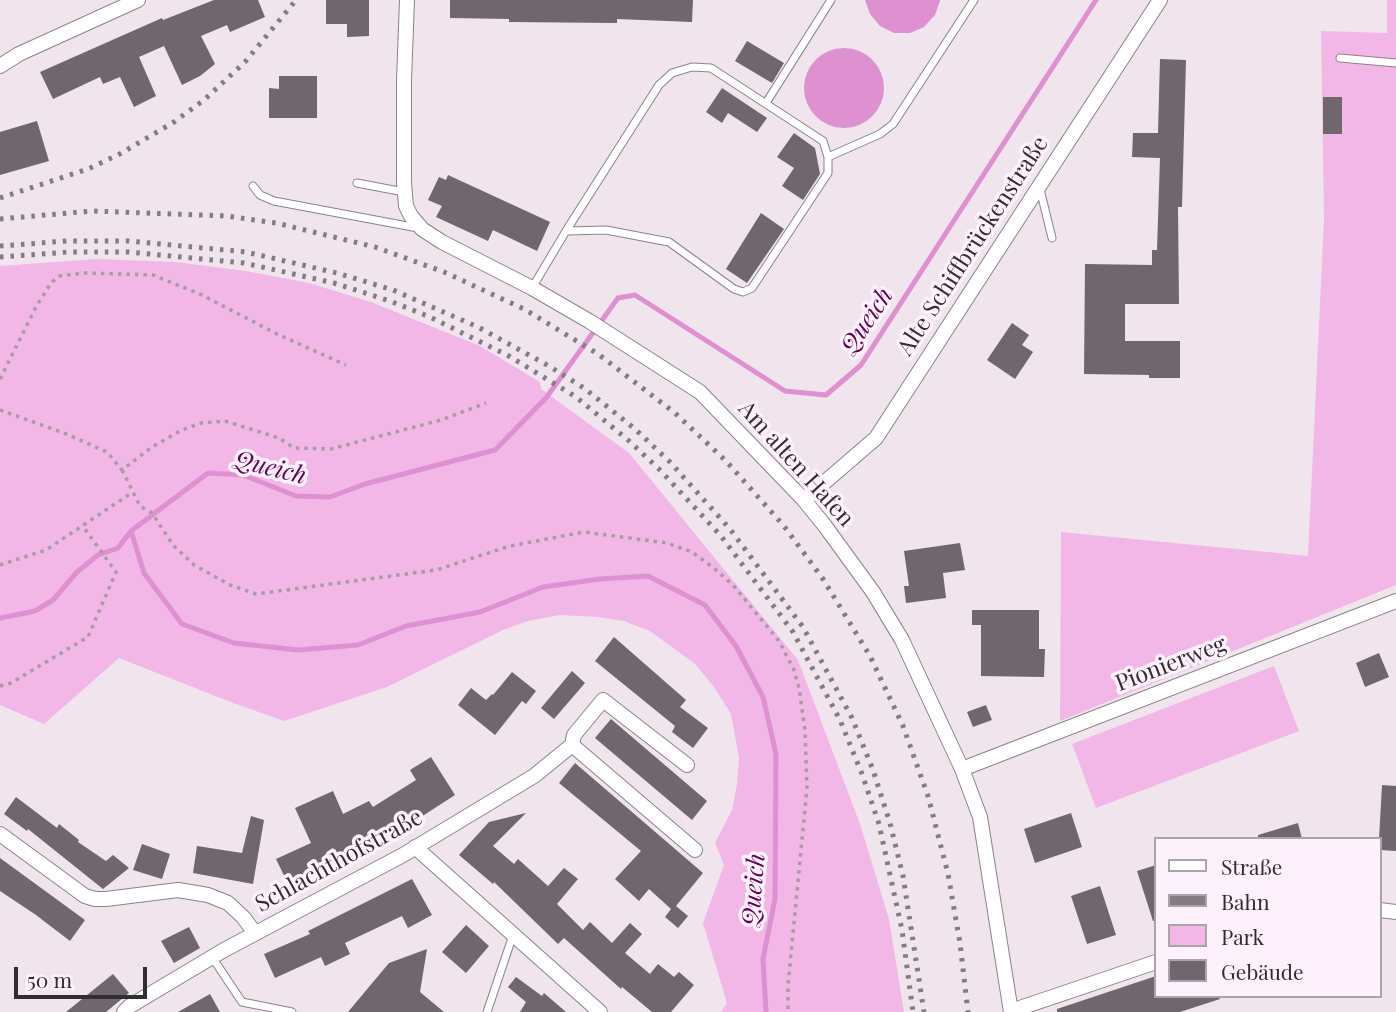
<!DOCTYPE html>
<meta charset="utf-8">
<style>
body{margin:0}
#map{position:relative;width:1396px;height:1012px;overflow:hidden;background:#f0e4ed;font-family:"Playfair Display",serif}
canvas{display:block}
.legend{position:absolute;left:1154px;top:837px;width:228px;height:161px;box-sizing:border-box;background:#fdf2fb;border:2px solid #aba3aa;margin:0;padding:9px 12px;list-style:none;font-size:21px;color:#312d30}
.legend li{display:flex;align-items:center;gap:14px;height:35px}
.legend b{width:35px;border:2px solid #aba3aa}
.scale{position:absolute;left:14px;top:967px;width:133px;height:32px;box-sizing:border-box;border:4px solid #312d30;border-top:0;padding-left:9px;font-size:21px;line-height:24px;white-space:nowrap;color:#312d30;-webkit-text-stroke:5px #fdf2fb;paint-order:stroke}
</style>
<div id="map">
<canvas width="1396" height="1012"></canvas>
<ul class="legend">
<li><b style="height:9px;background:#fff"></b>Straße</li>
<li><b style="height:9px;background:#837c82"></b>Bahn</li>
<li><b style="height:19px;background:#f2b7e7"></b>Park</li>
<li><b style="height:19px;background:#70666e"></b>Gebäude</li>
</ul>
<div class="scale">50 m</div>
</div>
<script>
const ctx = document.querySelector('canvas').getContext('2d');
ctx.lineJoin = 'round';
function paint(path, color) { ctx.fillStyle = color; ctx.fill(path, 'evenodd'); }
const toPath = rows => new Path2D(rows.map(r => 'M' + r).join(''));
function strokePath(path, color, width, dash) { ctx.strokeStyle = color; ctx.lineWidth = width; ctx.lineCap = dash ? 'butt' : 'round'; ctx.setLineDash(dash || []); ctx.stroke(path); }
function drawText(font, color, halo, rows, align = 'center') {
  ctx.font = font + ' "Playfair Display",serif'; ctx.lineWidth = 7; ctx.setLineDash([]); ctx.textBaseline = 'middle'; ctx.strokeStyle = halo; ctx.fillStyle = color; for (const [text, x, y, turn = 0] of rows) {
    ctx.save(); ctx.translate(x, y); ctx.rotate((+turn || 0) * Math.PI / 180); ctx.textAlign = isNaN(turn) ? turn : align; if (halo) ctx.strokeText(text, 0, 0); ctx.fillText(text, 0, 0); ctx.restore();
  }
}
const green = toPath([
 [1387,0,1396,0,1396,585,1060,721,1061,532,1308,556,1324,219,1321,31,1387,33],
 [96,259,175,262,246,271,309,283,371,302,480,346,540,382,541,389,629,453,798,660,860,824,889,919,904,1012,721,1012,727,1003,703,923,724,865,715,843,732,810,737,784,739,758,731,714,714,687,695,664,650,631,624,621,597,617,559,615,528,621,503,630,387,687,284,721,228,701,119,658,44,724,0,705,0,266],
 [1274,666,1299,731,1096,808,1072,744]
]);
const water = toPath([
 [865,0,940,0,940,1,935,15,924,27,910,33,894,33,880,26,870,14],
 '804 88a40 40 0 1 1 80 0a40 40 0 1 1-80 0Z'
]);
const stream = toPath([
 [131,531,144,573,182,624,234,643,298,650,358,645,406,626,480,612,543,587,600,579,648,576,705,605,736,646,763,697,776,754,775,899,763,959,766,1012],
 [0,618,35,611,53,600,77,572,98,555,118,548,131,531,208,473,243,475,296,496,330,497,365,484,495,450,546,398,618,298,635,295,785,391,826,395,861,365,1096,0]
]);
const building = toPath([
 [214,0,258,0,265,17,230,32,227,25,201,36,215,64,200,76,182,85,164,46,139,57,156,96,134,107,120,77,103,84,100,77,53,99,40,72,162,18,163,20],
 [326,0,369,0,369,36,347,37,347,24,326,24],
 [450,0,693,0,692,22,617,19,617,23,509,22,509,19,450,18],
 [747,41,784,63,772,83,735,61],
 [1160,59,1186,60,1182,207,1178,207,1179,304,1125,304,1125,341,1180,341,1180,378,1149,378,1149,375,1084,374,1085,264,1152,265,1152,250,1157,250,1160,158,1132,157,1133,133,1158,133],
 [279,76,317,76,317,118,269,118,269,88,279,89],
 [722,88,767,118,757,132,728,113,722,123,706,112],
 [1323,97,1342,97,1342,134,1323,134],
 [37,121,49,161,0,175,0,132],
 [794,133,815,148,820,174,803,200,782,186,794,168,777,157],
 [448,175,550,222,537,251,493,230,488,241,436,217,442,206,428,200,439,177,446,180],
 [761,213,784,229,747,283,726,269],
 [1012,323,1029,335,1022,345,1033,352,1015,379,987,360],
 [960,543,965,570,943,573,946,598,906,603,904,586,909,586,904,551],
 [972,610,1039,610,1039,649,1045,649,1044,677,981,676,981,625,972,625],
 [614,637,686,700,680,707,708,728,693,748,672,732,675,726,595,661],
 [1379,653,1389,677,1365,687,1356,663],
 [572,671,585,683,554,719,541,708],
 [512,672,536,691,526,704,522,701,495,735,458,705,471,688,486,700,492,694,493,695],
 [986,705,992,720,973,727,967,712],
 [611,719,707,801,692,820,595,738],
 [431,757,455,795,390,837,393,841,292,892,276,859,311,843,295,808,333,791,343,814,369,801,373,807,416,780,410,770],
 [575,763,703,873,676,906,688,916,678,928,665,917,671,909,649,889,639,901,615,879,641,851,559,783],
 [1382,785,1396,786,1396,851,1380,850,1379,839],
 [16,797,57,828,59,824,79,840,78,842,106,861,113,855,129,868,103,889,28,829,27,831,4,814],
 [526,813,493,846,514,864,518,859,548,886,564,868,578,879,557,904,583,930,590,922,612,943,630,923,642,934,625,953,650,974,658,964,674,977,679,972,694,985,671,1012,652,1012,622,987,621,989,564,938,558,944,494,882,493,884,459,855,489,822],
 [1071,813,1082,847,1035,863,1024,829],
 [251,816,264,820,253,884,193,873,197,846,242,853],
 [1298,823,1302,839,1258,839,1258,835],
 [142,844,170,854,162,879,133,870],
 [0,858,85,920,70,941,36,915,0,891],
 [1156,865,1156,921,1153,921,1137,871],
 [412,879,432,915,408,928,402,916,345,943,350,954,325,966,321,957,275,978,264,954,310,934,308,931],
 [1100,886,1116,935,1087,944,1071,896],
 [466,925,489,946,466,973,442,952],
 [189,927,200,948,174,963,161,941],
 [427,949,420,992,444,1012,348,1012,389,963],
 [113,974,129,993,106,1012,66,1012],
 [1156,976,1156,996,1219,996,1220,999,1180,1012,1057,1012,1057,1009],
 [516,977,542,996,544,993,566,1012,520,1012,526,1002,508,987],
 [210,994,220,1012,178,1012]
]);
const path = toPath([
 [0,379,36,307,51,283,59,276,85,273,153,275,202,295,277,334,346,365],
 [0,410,64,433,107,452,122,470,152,447,182,430,201,423,225,421,279,438,294,448,331,449,441,420,486,403],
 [122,470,140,506,152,513,173,545,194,565,230,585,256,594,436,570,510,546,584,532,667,543,692,552,715,569,733,585,779,641,794,670,799,688,805,730,807,788,788,985,788,1012],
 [0,565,46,550,133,492],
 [0,686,11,683,88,637,116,572,82,525]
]);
const lane = toPath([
 [1340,58,1396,63],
 [766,103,831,0],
 [828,157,880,134,893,124,974,0],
 [357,183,404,192],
 [253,186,260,195,274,201,418,228],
 [1040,189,1052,238],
 [532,288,566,231,659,85,672,73,692,67,711,68,823,141,828,157,828,173,752,288,743,292,734,289,669,242,606,230,566,231],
 [212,957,242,1002,292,1012],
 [487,1012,513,935]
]);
const street = toPath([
 [407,0,404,81,404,183,406,206,411,216,422,229,442,242,532,288,589,321,700,392,804,500,825,526,873,592,902,640,962,769,980,817,1011,1012],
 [0,66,19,54,138,0],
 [804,500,876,438,1160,0],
 [572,745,695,850],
 [962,769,1396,601],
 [0,834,85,896,95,899,106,899,178,890,208,895,228,903,243,917,255,933],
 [415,847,600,1012],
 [1380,910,1396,912],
 [1011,1011,1156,962],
 [124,1012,130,1006,224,950,403,855,534,776,572,745,574,735,603,700,687,765]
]);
const rail = toPath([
 [0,198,88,169,118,155,174,122,204,100,245,62,296,0],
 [0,219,92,211,227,216,276,223,375,247,444,272,524,309,598,354,675,413,726,461,784,526,823,579,870,656,903,726,928,796,948,874,960,943,968,1012],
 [0,246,67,241,129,241,246,252,337,273,393,290,478,327,549,366,584,388,635,429,670,462,730,529,803,627,852,718,873,770,890,823,903,876,924,1012],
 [0,257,68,252,129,252,244,263,334,283,390,301,430,317,509,356,576,397,628,440,660,470,721,536,793,632,840,720,862,774,879,824,902,930,913,1012]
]);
const streetNames = [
 ["Alte Schiffbrückenstraße",973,246,-57],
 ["Am alten Hafen",796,464,48],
 ["Pionierweg",1171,664,-21],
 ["Schlachthofstraße",339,861,-29]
];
const waterNames = [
 ["Queich",867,321,-56],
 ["Queich",270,468,14],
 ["Queich",754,890,-85]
];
paint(green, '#f2b7e7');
paint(water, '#de90d0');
strokePath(stream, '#de90d0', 5);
paint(building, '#70666e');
strokePath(lane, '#8c828a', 9);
strokePath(street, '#8c828a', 16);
strokePath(path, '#a69da3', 3.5, [3.5, 5]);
strokePath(lane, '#fff', 7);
strokePath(street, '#fff', 14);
strokePath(rail, '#837c82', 5, [3.5, 7]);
drawText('23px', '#312d30', '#fdf2fb', streetNames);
drawText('italic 24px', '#620059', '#fdf2fb', waterNames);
</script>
